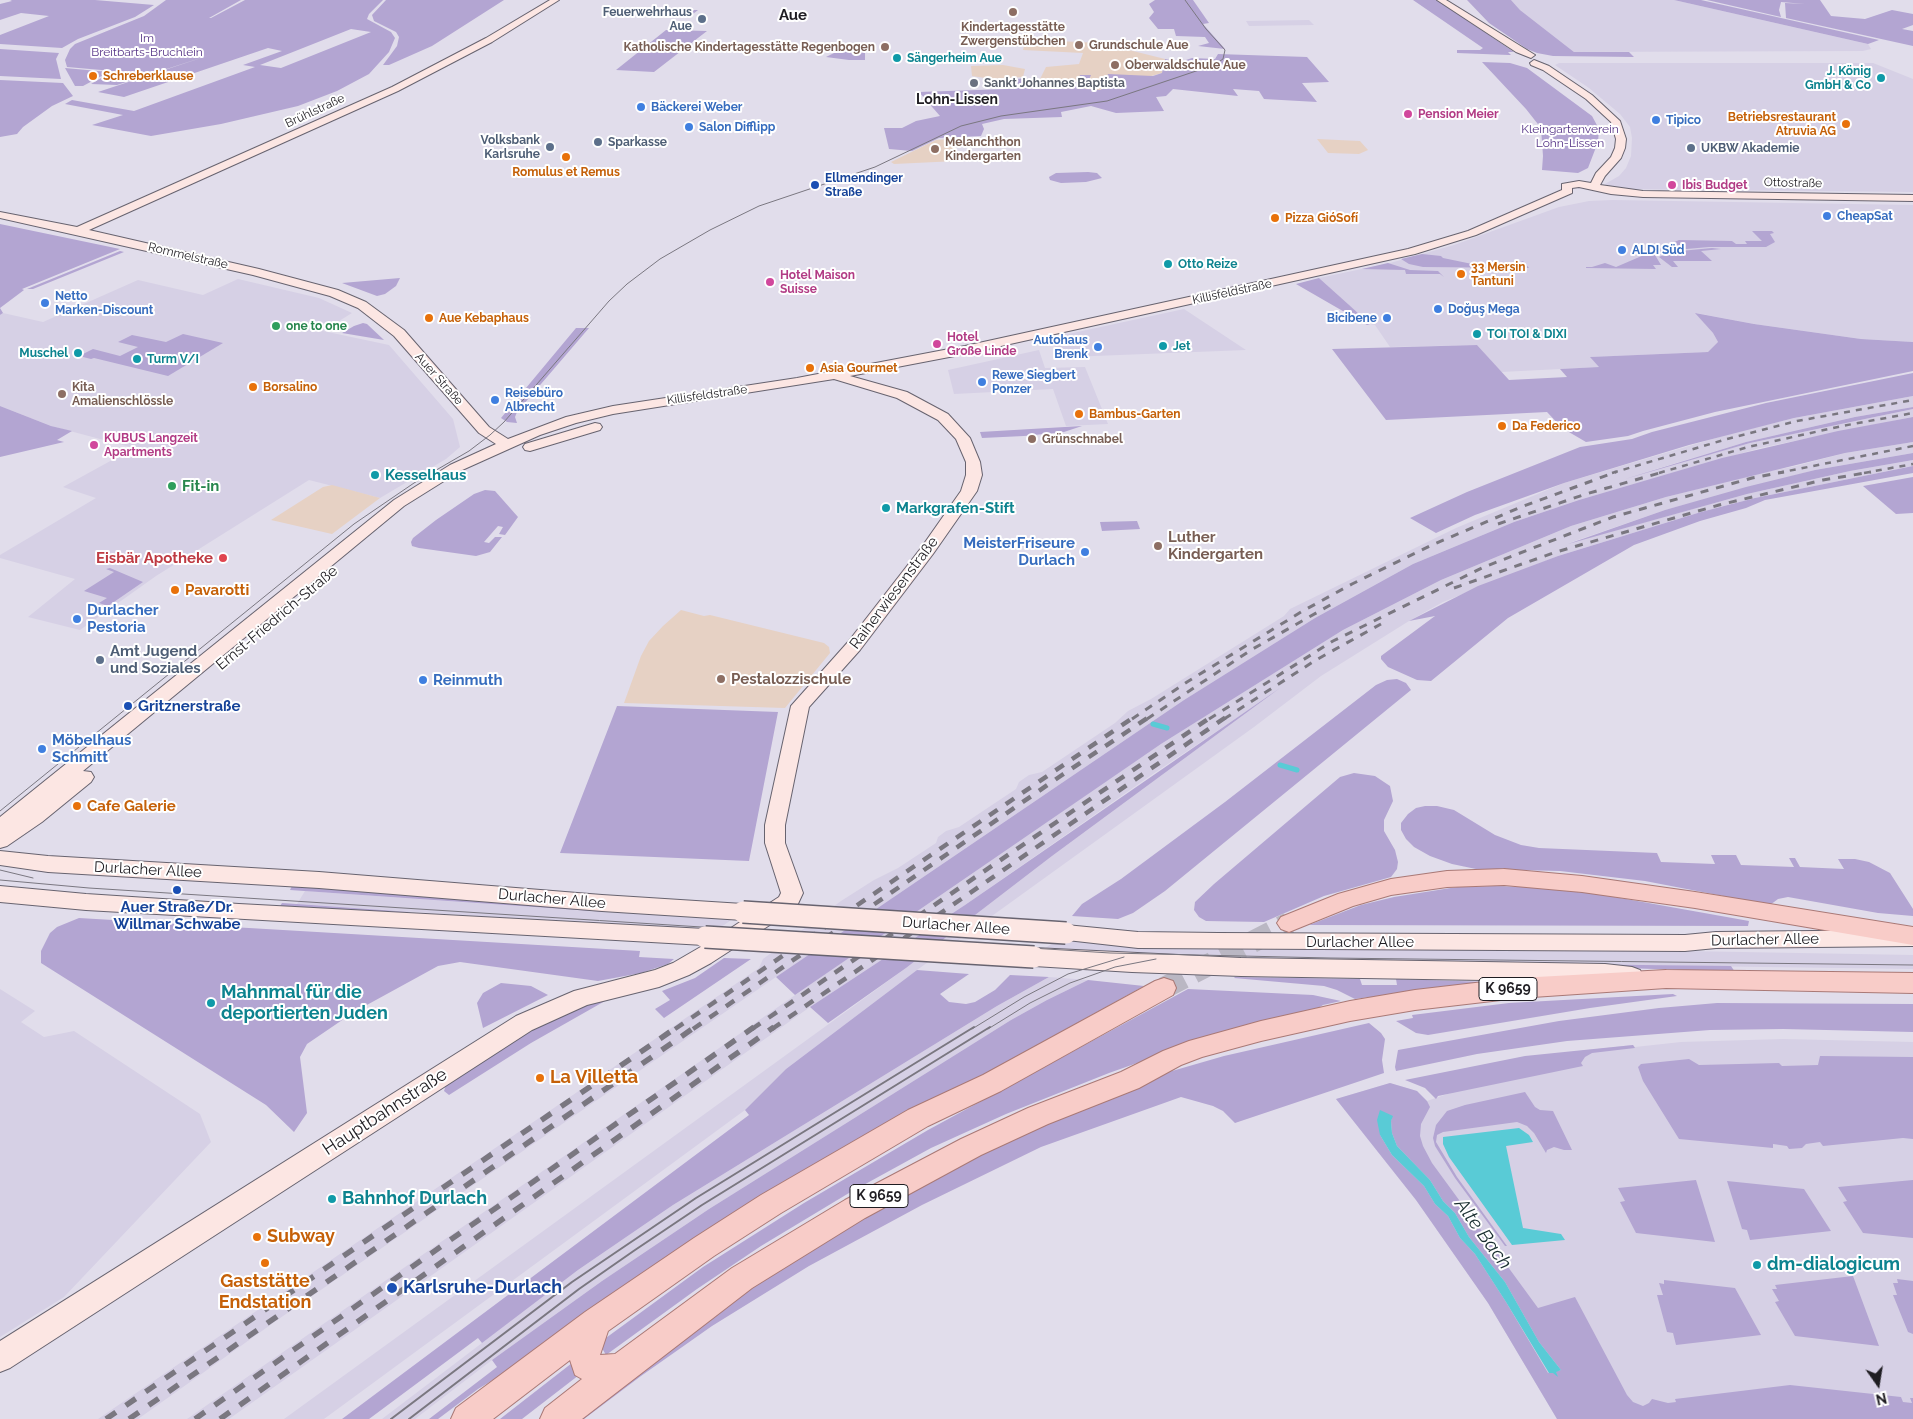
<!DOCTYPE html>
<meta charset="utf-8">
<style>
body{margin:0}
#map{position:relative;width:1913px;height:1419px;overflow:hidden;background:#e1ddeb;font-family:Raleway,sans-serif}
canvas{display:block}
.north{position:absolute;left:1853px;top:1359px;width:50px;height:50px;-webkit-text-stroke:4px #fff;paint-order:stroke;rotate:167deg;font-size:14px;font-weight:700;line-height:20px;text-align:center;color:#1f1d22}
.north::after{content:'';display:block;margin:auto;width:18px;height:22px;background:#1f1d22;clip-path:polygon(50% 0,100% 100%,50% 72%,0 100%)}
</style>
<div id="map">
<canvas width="1913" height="1419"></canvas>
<div class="north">N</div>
</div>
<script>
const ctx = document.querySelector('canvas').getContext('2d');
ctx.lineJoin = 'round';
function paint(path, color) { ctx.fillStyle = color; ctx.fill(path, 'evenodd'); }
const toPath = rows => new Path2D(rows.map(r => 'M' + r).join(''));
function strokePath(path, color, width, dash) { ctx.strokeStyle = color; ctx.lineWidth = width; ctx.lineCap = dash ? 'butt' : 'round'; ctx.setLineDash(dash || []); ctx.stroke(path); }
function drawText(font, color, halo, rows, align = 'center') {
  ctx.font = font + ' Raleway,sans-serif'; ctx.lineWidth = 4; ctx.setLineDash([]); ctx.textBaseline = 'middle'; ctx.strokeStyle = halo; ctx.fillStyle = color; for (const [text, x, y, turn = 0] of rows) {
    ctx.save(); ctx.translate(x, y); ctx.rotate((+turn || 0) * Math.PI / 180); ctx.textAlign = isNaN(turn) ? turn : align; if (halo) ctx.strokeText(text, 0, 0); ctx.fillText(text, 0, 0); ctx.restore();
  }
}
const built = toPath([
 [1511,0,1674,0,1868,44,1871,49,1863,51,1574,52,1520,10],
 [1309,20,1314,25,1249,26,1246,21],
 [1559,63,1873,63,1913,79,1913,192,1617,189,1606,187,1605,184,1619,176,1626,168,1631,156,1632,138,1630,127,1620,114,1589,88,1555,65],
 [1613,200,1913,205,1913,342,1861,339,1754,324,1696,313,1713,333,1726,357,1708,352,1591,357,1600,367,1501,372,1477,345,1390,347,1375,325,1370,324,1319,278,1390,263,1454,245,1559,207,1589,201],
 [238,279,319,298,352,313,323,331,389,345,453,419,460,447,446,459,380,498,309,480,156,576,80,630,28,617,75,579,0,558,0,555,96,498,63,487,134,448,51,426,0,406,0,315,3,313,43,322,138,280,203,295],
 [1184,309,1246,350,1069,357,1045,339],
 [1039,350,1045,368,1085,367,1108,424,1066,426,1053,389,954,394,948,370],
 [1913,396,1913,407,1855,417,1746,442,1643,473,1750,443,1913,409,1913,417,1760,448,1579,500,1514,522,1413,564,1315,618,1184,700,776,977,283,1316,138,1419,98,1419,759,968,763,959,841,901,874,880,898,868,936,843,938,837,946,831,959,827,1016,789,1019,782,1029,775,1042,772,1115,723,1128,711,1151,699,1284,616,1290,609,1456,528,1564,483,1736,432,1794,418],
 [1913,442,1913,453,1815,470,1665,510,1569,543,1747,494,1850,471,1913,460,1913,466,1755,498,1701,512,1558,556,1443,602,1409,621,1321,676,1254,727,917,970,786,1069,745,1110,324,1419,284,1419,906,968,1052,856,1265,699,1153,774,965,905,810,1007,229,1419,187,1419,953,885,1161,744,1343,630,1441,580,1571,526,1666,497,1756,474,1796,466,1845,453],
 [305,891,587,911,734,918,714,932,297,904],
 [1057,940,1913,955,1913,969,1466,963,1374,965,1044,949],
 [1049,977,1088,980,1047,1000,1011,1020,709,1209,602,1281,492,1360,415,1419,382,1419,578,1270,673,1205,997,1006],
 [0,989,35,1011,21,1022,44,1037,74,1031,200,1114,211,1142,64,1297,0,1337],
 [1783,1039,1913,1042,1913,1419,1557,1419,1488,1303,1416,1200,1336,1099,1390,1083,1417,1091,1427,1101,1570,1052,1633,1045,1635,1047,1681,1042]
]);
const education = toPath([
 [1036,40,1101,43,1165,59,1162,73,1101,90,1036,87,1046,67,1079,64,1083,53,1023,50,1025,43,1034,44],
 [1003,65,1025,69,1023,77,991,79,972,76,971,66],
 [951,139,957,161,894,164,891,162,936,140],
 [1317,139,1360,141,1368,150,1359,154,1328,153],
 [332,485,380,498,332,534,271,520,323,487],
 [681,610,704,616,710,615,824,643,829,647,830,653,785,708,624,703,641,656,649,641,663,626]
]);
const green = toPath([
 [10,0,95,0,154,5,135,17,78,39,62,48,0,44,0,35,49,16,21,13,0,20,0,4,12,1],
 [166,0,241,0,209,18,211,18,245,0,383,0,369,14,367,19,391,32,395,38,389,52,369,74,337,91,298,106,221,124,151,136,92,125,123,115,65,104,72,100,134,111,255,67,243,65,282,51,268,48,124,97,98,92,213,54,117,85,91,84,113,71,67,67,65,60,70,49,75,44,144,16],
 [351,29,371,32,281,68,260,65],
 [386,0,504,0,432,46,389,65,383,65,397,46,399,37,396,32,374,21,372,15],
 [1155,0,1193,0,1209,23,1203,24,1225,49,1198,46,1209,43,1205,37,1176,36,1174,29,1158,29,1149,18,1154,12,1149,4],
 [1413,0,1437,0,1514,52,1508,52,1511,55,1509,55,1457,53,1457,50,1480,50,1483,48],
 [1467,0,1511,0,1520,10,1574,52,1629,52,1634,57,1553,56,1537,53,1527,49,1489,23],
 [1674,0,1701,0,1879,40,1868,44],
 [1707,0,1820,0,1831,16,1865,19,1892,10,1913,14,1913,25,1902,29,1913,31,1913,46,1786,18,1785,3,1805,4,1781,2,1779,10,1781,17],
 [661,7,687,9,686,10,698,10,693,14,682,14,677,17,648,16],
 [666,30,707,31,654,72,616,70],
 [846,47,865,49,865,60,849,60,826,57],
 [0,49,59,53,56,59,61,79,0,76],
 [1218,54,1307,57,1329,82,1302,83,1317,102,1264,99,1259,91,1233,89,1238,96,1173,89,1166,96,1156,97,1164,111,1116,113,1091,106,1061,112,1062,117,1004,119,982,124,984,129,981,136,939,138,912,151,889,149,884,128,902,128,916,121,940,116,919,92,1006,89,1005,80,1028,78,1027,85,1013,88,1078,89,1043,87,1046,81,1077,82,1080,75,1091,75,1085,89,1101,90,1108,74,1153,76,1162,73,1165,59,1180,62,1192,58,1215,59],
 [1482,62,1510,63,1527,68,1592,116,1599,129,1598,142,1588,168,1578,173,1542,170,1543,156,1541,128,1526,109],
 [65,68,109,72,83,86,75,86],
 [0,80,63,83,73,96,52,106,23,127,17,134,0,137],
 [1088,172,1097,173,1102,178,1086,182,1061,183,1050,180,1049,177,1056,173],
 [0,224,120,249,22,289,24,290,0,308,3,313,0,315],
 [1752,231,1772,231,1774,233,1770,234,1775,242,1766,247,1709,247,1664,251,1655,255,1661,265,1653,265,1656,269,1586,268,1586,267,1592,267,1605,263,1616,267,1679,240,1732,241,1736,244,1747,244,1745,241,1762,241],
 [1712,248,1721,249,1701,251,1712,261,1673,261,1678,267,1672,267,1659,257,1670,252],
 [120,251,124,252,33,289,27,289],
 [1422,254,1441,256,1443,258,1477,265,1493,265,1501,262,1516,264,1523,261,1529,268,1423,267,1409,264,1401,259],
 [1388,263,1410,270,1438,271,1444,277,1440,274,1406,274,1405,270,1362,269],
 [400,278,396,286,385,294,377,296,342,283],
 [1319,278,1348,304,1370,324,1367,325,1296,284],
 [1695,313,1754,324,1861,339,1913,342,1913,371,1715,412,1643,431,1628,436,1586,442,1562,428,1547,412,1386,420,1332,349,1477,345,1509,380,1567,377,1560,369,1599,367,1590,357,1708,352,1718,342,1713,333],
 [363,323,367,324,384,340,342,333,354,326],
 [576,328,589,328,517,412,515,417,517,423,507,422,501,418],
 [183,334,223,343,168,376,94,358,91,359,79,356,93,349,120,356,138,347,118,342,132,335,166,342],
 [1913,373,1913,396,1794,418,1689,445,1564,483,1475,515,1436,533,1410,518,1467,492,1580,447,1632,439,1652,432,1766,403],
 [0,406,51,426,72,431,57,440,64,442,0,457],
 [1913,407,1913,409,1750,443,1625,479,1746,442,1855,417],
 [1913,417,1913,442,1845,453,1666,497,1571,526,1441,580,1343,630,1161,744,795,995,776,977,1184,700,1315,618,1413,564,1514,522,1579,500,1722,458,1838,431],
 [1082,426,1064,432,1024,436,982,438,980,432],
 [1913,453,1913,460,1850,471,1747,494,1568,544,1665,510,1746,487,1815,470],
 [1913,466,1913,473,1765,500,1746,508,1700,521,1634,545,1508,618,1431,681,1417,680,1388,667,1381,659,1381,656,1435,616,1409,621,1478,586,1558,556,1701,512,1755,498],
 [1913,477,1913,513,1896,514,1863,486],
 [485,490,495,491,518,517,505,535,499,534,503,527,498,526,484,542,489,543,495,537,502,537,490,552,476,556,419,548,412,546,411,542,413,538,436,520,474,494],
 [1137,521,1140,529,1102,531,1100,522],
 [110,568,143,582,108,606,99,603,107,598,84,591,114,572,106,569],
 [1397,679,1406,683,1411,690,1165,891,1133,913,1118,919,1072,916,1082,904,1121,879,1225,802,1376,685,1387,680],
 [1280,688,1052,856,906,968,828,1023,810,1007,965,905],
 [617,706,778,712,749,861,560,853],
 [1354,773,1375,776,1390,786,1393,801,1384,820,1384,831,1395,850,1398,862,1397,869,1391,877,1324,896,1264,922,1206,921,1199,917,1194,910,1195,902,1214,884,1340,777],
 [1425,806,1437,806,1454,810,1495,835,1521,845,1539,848,1657,853,1661,862,1715,864,1711,855,1736,855,1741,865,1794,867,1789,858,1795,858,1800,867,1844,869,1838,859,1855,859,1869,862,1890,873,1913,909,1913,916,1878,913,1788,897,1778,899,1770,905,1645,881,1560,871,1476,869,1452,864,1430,856,1414,847,1406,839,1401,830,1401,823,1408,814,1416,808],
 [292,886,597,909,606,912,290,890],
 [1495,886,1527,887,1598,894,1749,921,1748,926,1309,925,1361,905,1394,897,1457,887],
 [282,903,297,904,411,912,278,909],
 [79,918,640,951,639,957,674,959,668,964,641,973,598,981,460,962,438,966,354,1012,307,1044,300,1057,307,1113,294,1132,266,1105,41,963,41,951,50,933,57,927],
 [724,958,751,959,664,1018,655,1009,670,1000,662,991,695,978],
 [1466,963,1731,966,1735,972,1654,969],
 [917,970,969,974,940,994,949,1002,966,1004,975,1002,995,990,1010,975,1049,977,997,1006,673,1205,578,1270,482,1343,478,1338,369,1419,342,1419,749,1115,745,1110,786,1069],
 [1235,977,1360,979,1362,985,1397,985,1396,979,1488,982,1373,1001,1370,997,1355,999,1337,990,1324,986,1234,978],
 [1088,980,1144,986,842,1153,516,1366,478,1389,438,1419,429,1419,497,1367,492,1360,602,1281,709,1209,1011,1020,1047,1000],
 [501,983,531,986,548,995,483,1028,477,1003,483,993],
 [1188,989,1313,995,1341,1001,1323,1005,1317,1009,1188,1045,1109,1073,1006,1114,931,1148,849,1193,761,1246,697,1289,606,1355,599,1343,703,1267,804,1203,928,1130],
 [1673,994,1677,996,1590,1008,1428,1035,1416,1033,1396,1021,1413,1018,1412,1015,1509,1003],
 [605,1001,531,1043,449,1095,444,1091,447,1082,547,1019,569,1010],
 [1717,1003,1913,1004,1913,1032,1783,1029,1710,1030,1567,1041,1477,1054,1396,1071,1395,1067,1398,1050,1559,1021,1659,1008],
 [1369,1023,1381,1033,1385,1039,1382,1060,1384,1073,1235,1123,1223,1111,1213,1106,1181,1097,1041,1147,922,1205,809,1266,712,1326,641,1376,584,1419,566,1419,720,1302,930,1173,1134,1082,1224,1056],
 [1633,1045,1635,1048,1592,1053,1585,1057,1581,1063,1583,1066,1438,1096,1436,1099,1425,1088,1405,1080,1525,1056],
 [1820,1056,1913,1057,1913,1139,1903,1138,1823,1146,1820,1142,1806,1144,1802,1148,1789,1149,1787,1146,1773,1144,1773,1148,1679,1139,1643,1081,1638,1067,1641,1064,1689,1059,1699,1065,1779,1063,1782,1066,1818,1065],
 [1390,1083,1417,1091,1427,1101,1430,1107,1421,1124,1420,1136,1423,1146,1432,1163,1538,1308,1575,1297,1627,1395,1633,1402,1643,1406,1649,1403,1652,1399,1668,1403,1676,1402,1675,1399,1790,1385,1901,1397,1903,1402,1912,1403,1910,1398,1913,1398,1913,1419,1557,1419,1488,1303,1416,1200,1336,1099],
 [1392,1116,1391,1121,1392,1133,1397,1146,1430,1180,1443,1201,1455,1213,1469,1237,1505,1282,1539,1342,1561,1370,1548,1373,1506,1302,1475,1254,1460,1238,1448,1216,1435,1204,1424,1186,1392,1155,1380,1135],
 [1525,1092,1535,1107,1540,1110,1553,1111,1572,1150,1564,1150,1554,1147,1547,1150,1546,1153,1534,1133,1527,1126,1517,1122,1443,1132,1437,1135,1436,1142,1457,1177,1507,1246,1505,1246,1455,1178,1435,1146,1433,1138,1436,1125,1447,1111,1465,1105],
 [1696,1180,1715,1242,1636,1233,1620,1202,1625,1201,1618,1188],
 [1913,1180,1913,1238,1863,1233,1843,1202,1847,1201,1838,1187],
 [1727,1181,1804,1189,1831,1231,1750,1240,1747,1230,1742,1229],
 [1853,1276,1879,1346,1795,1336,1775,1302,1779,1301,1772,1289,1777,1289,1775,1285],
 [1897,1279,1913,1281,1913,1334,1908,1332,1893,1295,1897,1295,1893,1283,1898,1283],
 [1664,1280,1735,1288,1761,1335,1676,1345,1673,1333,1667,1332,1657,1295,1663,1295,1659,1283,1664,1284],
 [572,1363,579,1375,522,1419,500,1419]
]);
const water = toPath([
 [1380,1110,1393,1116,1391,1121,1392,1133,1397,1146,1430,1180,1443,1201,1455,1213,1469,1237,1505,1282,1539,1342,1561,1370,1556,1372,1558,1377,1553,1373,1549,1373,1506,1302,1475,1254,1460,1238,1448,1216,1435,1204,1424,1186,1392,1155,1380,1135,1377,1120],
 [1519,1128,1529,1135,1533,1142,1506,1146,1523,1228,1561,1234,1565,1240,1512,1245,1449,1157,1443,1144,1443,1137]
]);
const stream = toPath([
 [1153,724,1167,728],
 [1280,765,1297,770]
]);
const primaryTunnel = toPath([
 [1164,988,1289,923]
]);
const secondary = toPath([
 [550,0,559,0,492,42,398,91,89,230,259,269,338,290,366,302,404,330,489,427,508,439,566,417,613,406,797,378,965,346,1408,249,1468,231,1562,190,1562,184,1579,181,1591,183,1596,173,1611,157,1615,148,1616,139,1611,122,1586,99,1543,70,1531,65,1530,63,1534,60,1549,66,1592,95,1620,121,1626,139,1625,148,1621,158,1605,176,1600,185,1643,191,1913,195,1913,201,1643,197,1611,194,1579,187,1572,188,1572,193,1476,235,1415,254,965,354,850,376,907,392,948,414,970,438,980,462,982,475,977,491,933,554,860,650,809,707,785,825,785,843,803,893,796,908,711,963,689,975,659,987,587,1005,532,1030,10,1368,0,1372,0,1341,516,1016,574,991,655,970,673,963,704,945,86,910,0,902,0,886,86,894,239,904,705,929,713,931,716,938,743,920,602,911,319,888,48,872,0,865,0,851,48,856,319,872,602,895,743,904,751,906,753,914,779,897,781,893,765,843,765,825,791,706,848,642,921,548,961,491,966,475,966,462,956,439,938,420,897,398,834,379,613,414,576,423,540,435,460,471,404,506,83,771,91,772,94,777,91,782,42,822,7,846,0,848,0,817,394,500,450,465,496,444,479,433,394,336,358,308,330,296,253,275,0,218,0,212,77,227,392,87,486,38,550,0],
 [1437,0,1446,0,1535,55,1531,58,1516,52,1437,0],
 [595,423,600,424,602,427,600,430,530,451,525,450,523,447,525,444,595,423],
 [1066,925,1138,932,1218,933,1685,935,1716,932,1913,930,1913,946,1716,948,1685,951,1138,948,1058,939,1055,933,1058,927,1066,925],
 [1034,948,1241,958,1605,964,1632,967,1640,970,1643,976,1640,982,1632,985,1605,982,1241,976,1132,972,1034,966,1026,963,1023,957,1026,951,1034,948]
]);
const primary = toPath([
 [1504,869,1582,876,1695,892,1913,927,1913,945,1695,908,1582,892,1504,885,1447,887,1391,895,1353,906,1289,932,1281,929,1277,923,1281,917,1338,894,1391,879,1447,871,1504,869],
 [1666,970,1913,973,1913,993,1666,988,1518,998,1415,1010,1350,1021,1261,1041,1202,1057,1181,1065,1139,1088,1048,1124,981,1155,865,1218,752,1288,582,1419,540,1419,545,1408,582,1379,575,1375,570,1360,493,1419,451,1419,456,1408,585,1312,694,1238,761,1195,908,1110,983,1075,1155,981,1164,978,1173,981,1176,988,1173,995,1001,1091,928,1126,781,1213,714,1256,608,1331,600,1355,615,1354,732,1268,845,1200,961,1139,1028,1108,1121,1072,1163,1051,1189,1041,1261,1021,1350,1001,1415,990,1518,978,1666,970]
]);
const tramFar1 = toPath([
 [0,811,354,524,414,483,469,451,490,435,504,422,609,301,627,284,660,259,710,230,759,206,875,167,961,126,1001,116,1107,101,1214,65,1223,59,1225,50,1206,29,1185,0],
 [0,870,33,878],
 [0,880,89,888,1110,953,1330,958,1913,965],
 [972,1029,1024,997,1068,974,1124,957],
 [988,1029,1030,1003,1070,983,1115,967,1156,959]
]);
const tram = toPath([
 [391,1419,572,1282,696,1198,974,1027],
 [409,1419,579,1289,635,1250,702,1205,990,1027]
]);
const railFar3 = toPath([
 [1612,473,1727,439,1797,421,1913,400],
 [1659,473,1748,447,1842,426,1913,413],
 [1778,473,1913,446],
 [1864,473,1913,464]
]);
const railFar2 = toPath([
 [1498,524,1586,494,1663,472],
 [1454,588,1556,552,1719,505,1823,480,1871,472],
 [1132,719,1187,682,1301,612,1352,584,1432,545,1521,507,1616,472],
 [1147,719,1251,650,1332,604],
 [1209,719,1333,641,1484,567,1613,517,1752,478,1784,472],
 [1224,719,1316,660,1381,624]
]);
const railFar1 = toPath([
 [675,1029,1134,717],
 [693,1029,1062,775,1149,717],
 [752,1029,1211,717],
 [772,1029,1226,717]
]);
const rail = toPath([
 [106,1419,677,1027],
 [129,1419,695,1027],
 [195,1419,754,1027],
 [220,1419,774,1027]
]);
const secondaryBridge = toPath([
 [743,912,1066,933],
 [705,937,1034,957]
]);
const markers = [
 [1013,12,5,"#8d6e63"],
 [702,19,5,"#5c6f8a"],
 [1079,45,5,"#8d6e63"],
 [885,47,5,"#8d6e63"],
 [897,58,5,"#0f9aa8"],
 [1115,65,5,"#8d6e63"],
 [93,76,5,"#e8710a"],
 [1881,78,5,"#0f9aa8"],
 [974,83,5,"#6b7280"],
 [641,107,5,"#3f7fe0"],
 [1408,114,5,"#d1479c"],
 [1656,120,5,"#3f7fe0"],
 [1846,124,5,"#e8710a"],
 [689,127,5,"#3f7fe0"],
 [598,142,5,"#5c6f8a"],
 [550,147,5,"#5c6f8a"],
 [1691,148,5,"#5c6f8a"],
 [935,149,5,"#8d6e63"],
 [566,157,5,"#e8710a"],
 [815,185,5,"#1a4fb4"],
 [1672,185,5,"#d1479c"],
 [1827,216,5,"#3f7fe0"],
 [1275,218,5,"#e8710a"],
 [1622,250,5,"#3f7fe0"],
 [1168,264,5,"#0f9aa8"],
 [1461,274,5,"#e8710a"],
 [770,282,5,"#d1479c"],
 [45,303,5,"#3f7fe0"],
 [1438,309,5,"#3f7fe0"],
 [429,318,5,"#e8710a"],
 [1387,318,5,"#3f7fe0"],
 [276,326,5,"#2e9e5b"],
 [1477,334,5,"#0f9aa8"],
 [937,344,5,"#d1479c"],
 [1163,346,5,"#0f9aa8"],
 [1098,347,5,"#3f7fe0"],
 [78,353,5,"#0f9aa8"],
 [137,359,5,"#0f9aa8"],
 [810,368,5,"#e8710a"],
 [982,382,5,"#3f7fe0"],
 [253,387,5,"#e8710a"],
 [62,394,5,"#8d6e63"],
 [495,400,5,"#3f7fe0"],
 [1079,414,5,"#e8710a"],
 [1502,426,5,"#e8710a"],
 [1032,439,5,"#8d6e63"],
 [94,445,5,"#d1479c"],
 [375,475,5,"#0f9aa8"],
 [172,486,5,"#2e9e5b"],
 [886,508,5,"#0f9aa8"],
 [1158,546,5,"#8d6e63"],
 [1085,552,5,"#3f7fe0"],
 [223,558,5,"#e0444e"],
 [175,590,5,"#e8710a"],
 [77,619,5,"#3f7fe0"],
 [100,660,5,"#5c6f8a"],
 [721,679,5,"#8d6e63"],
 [423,680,5,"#3f7fe0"],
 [128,706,5,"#1a4fb4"],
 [42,749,5,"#3f7fe0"],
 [77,806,5,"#e8710a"],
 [177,890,5,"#1a4fb4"],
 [211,1003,5,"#0f9aa8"],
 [540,1078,5,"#e8710a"],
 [332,1199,5,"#0f9aa8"],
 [257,1237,5,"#e8710a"],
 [265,1263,5,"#e8710a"],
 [1757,1265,5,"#0f9aa8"],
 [392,1288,6,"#1a4fb4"]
];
const farServicenames = [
 ["Feuerwehrhaus",692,12],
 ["Aue",692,26],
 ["Volksbank",540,140],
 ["Karlsruhe",540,154],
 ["Sparkasse",608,142,"left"],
 ["UKBW Akademie",1701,148,"left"]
];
const farEducationnames = [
 ["Kindertagesstätte",1013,27,"center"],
 ["Zwergenstübchen",1013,41,"center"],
 ["Grundschule Aue",1089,45],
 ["Katholische Kindertagesstätte Regenbogen",875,47,"right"],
 ["Oberwaldschule Aue",1125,65],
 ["Melanchthon",945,142],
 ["Kindergarten",945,156],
 ["Kita",72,387],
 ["Amalienschlössle",72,401],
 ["Grünschnabel",1042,439]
];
const farParknames = [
 ["Im",147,38],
 ["Breitbarts-Bruchlein",147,52],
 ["Kleingartenverein",1570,129],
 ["Lohn-Lissen",1570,143]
];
const farCulturenames = [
 ["Sängerheim Aue",907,58],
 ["J. König",1871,71,"right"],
 ["GmbH & Co",1871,85,"right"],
 ["Otto Reize",1178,264],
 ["TOI TOI & DIXI",1487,334],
 ["Jet",1173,346],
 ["Muschel",68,353,"right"],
 ["Turm V/I",147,359]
];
const farFoodnames = [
 ["Schreberklause",103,76],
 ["Betriebsrestaurant",1836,117,"right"],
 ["Atruvia AG",1836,131,"right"],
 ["Romulus et Remus",566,172,"center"],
 ["Pizza GióSofí",1285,218],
 ["33 Mersin",1471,267],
 ["Tantuni",1471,281],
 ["Aue Kebaphaus",439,318],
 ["Asia Gourmet",820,368],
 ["Borsalino",263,387],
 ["Bambus-Garten",1089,414],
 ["Da Federico",1512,426]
];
const farWorshipnames = [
 ["Sankt Johannes Baptista",984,83]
];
const farShopnames = [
 ["Bäckerei Weber",651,107],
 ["Tipico",1666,120],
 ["Salon Difflipp",699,127],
 ["CheapSat",1837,216],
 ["ALDI Süd",1632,250],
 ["Netto",55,296],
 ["Marken-Discount",55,310],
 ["Doğuş Mega",1448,309],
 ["Bicibene",1377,318,"right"],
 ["Autohaus",1088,340,"right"],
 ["Brenk",1088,354,"right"],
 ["Rewe Siegbert",992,375],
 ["Ponzer",992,389],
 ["Reisebüro",505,393],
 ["Albrecht",505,407]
];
const farStreetnames = [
 ["Brühlstraße",315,111,-25],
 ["Ottostraße",1793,183,1],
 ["Rommelstraße",188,256,13],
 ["Killisfeldstraße",1232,292,-12],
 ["Auer Straße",439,379,48],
 ["Killisfeldstraße",707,395,-8]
];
const farHotelnames = [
 ["Pension Meier",1418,114],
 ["Ibis Budget",1682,185],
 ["Hotel Maison",780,275],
 ["Suisse",780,289],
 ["Hotel",947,337],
 ["Große Linde",947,351],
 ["KUBUS Langzeit",104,438],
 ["Apartments",104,452]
];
const farTransitnames = [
 ["Ellmendinger",825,178],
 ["Straße",825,192]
];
const farLeisurenames = [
 ["one to one",286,326]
];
const farNeighbourhoodnames = [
 ["Lohn-Lissen",957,100]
];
const shields = [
 [1508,989,58],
 [879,1196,58]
];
const shieldNames = [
 ["K 9659",1508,989],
 ["K 9659",879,1196]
];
const farQuarternames = [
 ["Aue",793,15]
];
const cultureNames = [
 ["Kesselhaus",385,475],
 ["Markgrafen-Stift",896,508]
];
const leisureNames = [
 ["Fit-in",182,486]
];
const educationNames = [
 ["Luther",1168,537],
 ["Kindergarten",1168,554],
 ["Pestalozzischule",731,679]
];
const shopNames = [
 ["MeisterFriseure",1075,543,"right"],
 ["Durlach",1075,560,"right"],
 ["Durlacher",87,610],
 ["Pestoria",87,627],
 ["Reinmuth",433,680],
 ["Möbelhaus",52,740],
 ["Schmitt",52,757]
];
const healthNames = [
 ["Eisbär Apotheke",213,558]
];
const foodNames = [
 ["Pavarotti",185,590],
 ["Cafe Galerie",87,806]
];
const streetNames = [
 ["Raiherwiesenstraße",894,593,-53],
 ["Ernst-Friedrich-Straße",277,618,-40],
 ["Durlacher Allee",148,870,3],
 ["Durlacher Allee",552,899,5],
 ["Durlacher Allee",956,926,4],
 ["Durlacher Allee",1765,940,-1],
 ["Durlacher Allee",1360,942]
];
const serviceNames = [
 ["Amt Jugend",110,651],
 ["und Soziales",110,668]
];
const transitNames = [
 ["Gritznerstraße",138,706],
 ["Auer Straße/Dr.",177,907,"center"],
 ["Willmar Schwabe",177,924,"center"]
];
const nearCulturenames = [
 ["Mahnmal für die",221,993],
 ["deportierten Juden",221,1014],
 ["Bahnhof Durlach",342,1199],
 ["dm-dialogicum",1767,1265]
];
const nearFoodnames = [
 ["La Villetta",550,1078],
 ["Subway",267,1237],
 ["Gaststätte",265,1282,"center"],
 ["Endstation",265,1303,"center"]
];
const nearStreetnames = [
 ["Hauptbahnstraße",385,1112,-33]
];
const nearTransitnames = [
 ["Karlsruhe-Durlach",403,1288]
];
const nearWaternames = [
 ["Alte Bach",1483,1234,54]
];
paint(built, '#d6d0e5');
paint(education, '#e6d1c4');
paint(green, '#b3a5d2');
paint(water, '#59cbd6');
strokePath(stream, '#59cbd6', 5);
strokePath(primaryTunnel, '#bab7c3', 22, [22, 11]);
strokePath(secondary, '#67636f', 2);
strokePath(primary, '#a97976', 2);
paint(secondary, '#fce6e3');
paint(primary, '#f8ccc8');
strokePath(tramFar1, '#7a7780', 1);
strokePath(tram, '#7a7780', 2);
strokePath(railFar3, '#7a7780', 2.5, [6, 6]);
strokePath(railFar2, '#7a7780', 3, [8, 8]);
strokePath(railFar1, '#7a7780', 4.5, [10, 10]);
strokePath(rail, '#7a7780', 5.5, [12, 12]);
strokePath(secondaryBridge, '#67636f', 24, []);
strokePath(secondaryBridge, '#fce6e3', 21);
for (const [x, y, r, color] of markers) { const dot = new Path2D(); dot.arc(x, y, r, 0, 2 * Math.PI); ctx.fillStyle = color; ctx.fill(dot); strokePath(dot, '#fff', 2); }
drawText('bold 12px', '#4e5e75', '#fff', farServicenames, 'right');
drawText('bold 12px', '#785e54', '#fff', farEducationnames, 'left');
drawText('12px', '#563487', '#fff', farParknames);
drawText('bold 12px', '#0d838f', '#fff', farCulturenames, 'left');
drawText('bold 12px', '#c56008', '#fff', farFoodnames, 'left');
drawText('bold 12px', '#5b616d', '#fff', farWorshipnames, 'left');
drawText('bold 12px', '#366cbe', '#fff', farShopnames, 'left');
drawText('12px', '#1f1d22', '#fff', farStreetnames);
drawText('bold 12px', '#b23c85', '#fff', farHotelnames, 'left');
drawText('bold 12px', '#164399', '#fff', farTransitnames, 'left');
drawText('bold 12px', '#27864d', '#fff', farLeisurenames, 'left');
drawText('bold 14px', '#1f1d22', '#fff', farNeighbourhoodnames);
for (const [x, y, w] of shields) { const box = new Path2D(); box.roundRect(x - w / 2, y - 11.5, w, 23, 4); ctx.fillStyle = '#fff'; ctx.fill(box); strokePath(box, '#1f1d22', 1); }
drawText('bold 14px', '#1f1d22', null, shieldNames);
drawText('bold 15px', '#1f1d22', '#fff', farQuarternames);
drawText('bold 15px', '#0d838f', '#fff', cultureNames, 'left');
drawText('bold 15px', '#27864d', '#fff', leisureNames, 'left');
drawText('bold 15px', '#785e54', '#fff', educationNames, 'left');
drawText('bold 15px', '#366cbe', '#fff', shopNames, 'left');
drawText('bold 15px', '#be3a42', '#fff', healthNames, 'right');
drawText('bold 15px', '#c56008', '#fff', foodNames, 'left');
drawText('15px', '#1f1d22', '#fff', streetNames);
drawText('bold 15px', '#4e5e75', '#fff', serviceNames, 'left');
drawText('bold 15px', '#164399', '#fff', transitNames, 'left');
drawText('bold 18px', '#0d838f', '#fff', nearCulturenames, 'left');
drawText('bold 18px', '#c56008', '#fff', nearFoodnames, 'left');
drawText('18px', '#1f1d22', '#fff', nearStreetnames);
drawText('bold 18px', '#164399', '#fff', nearTransitnames, 'left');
drawText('italic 19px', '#192e30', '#fff', nearWaternames);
</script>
